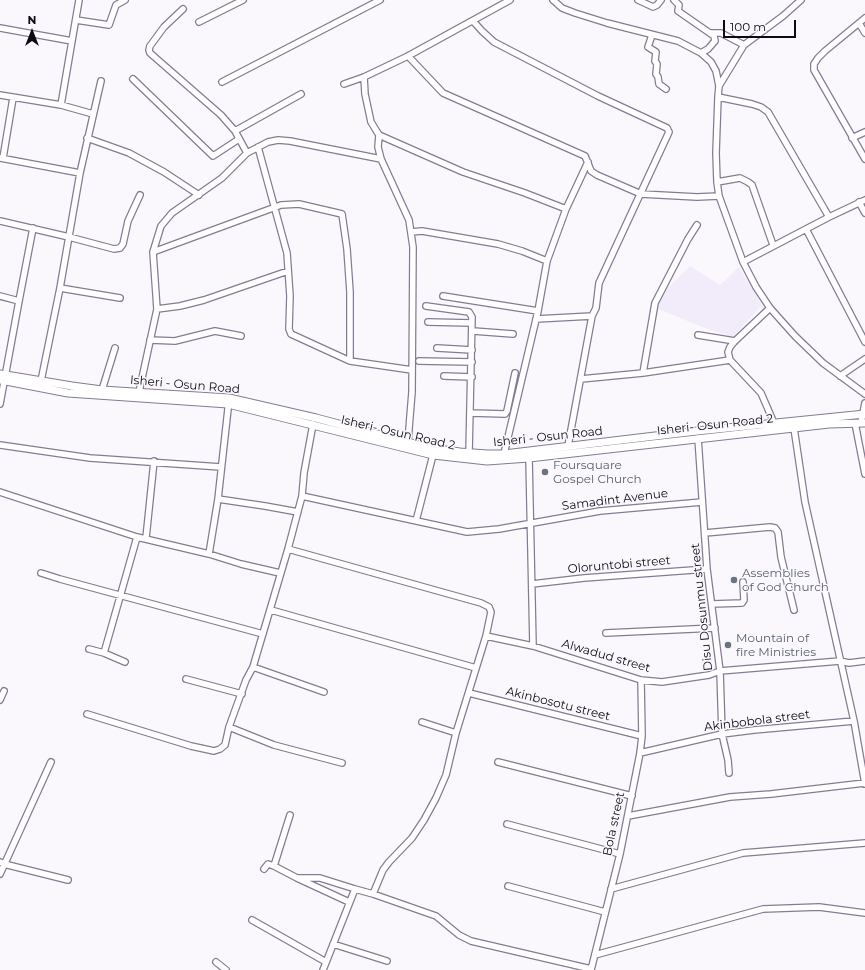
<!DOCTYPE html>
<style>
body{margin:0}
#map{position:relative;width:865px;height:970px;overflow:hidden;background:#faf8fd;font-family:Montserrat,sans-serif}
canvas{display:block}
.north{position:absolute;left:12px;top:12px;width:40px;height:40px;-webkit-text-stroke:3px #faf8fd;paint-order:stroke;rotate:0deg;font-size:11px;font-weight:700;line-height:16px;text-align:center;color:#0e0a14}
.north::after{content:'';display:block;margin:auto;width:14px;height:18px;background:#0e0a14;clip-path:polygon(50% 0,100% 100%,50% 72%,0 100%)}
.scale{position:absolute;left:723px;top:20px;width:73px;height:18px;box-sizing:border-box;border:2px solid #0e0a14;border-top:0;padding-left:5px;font-size:12px;line-height:14px;white-space:nowrap;color:#0e0a14;-webkit-text-stroke:3px #faf8fd;paint-order:stroke}
</style>
<div id="map">
<canvas width="865" height="970"></canvas>
<div class="north">N</div>
<div class="scale">100 m</div>
</div>
<script>
const ctx = document.querySelector('canvas').getContext('2d');
ctx.lineJoin = 'round';
function paint(path, color) { ctx.fillStyle = color; ctx.fill(path, 'evenodd'); }
const toPath = rows => new Path2D(rows.map(r => 'M' + r).join(''));
function strokePath(path, color, width, dash) { ctx.strokeStyle = color; ctx.lineWidth = width; ctx.lineCap = dash ? 'butt' : 'round'; ctx.setLineDash(dash || []); ctx.stroke(path); }
function drawText(font, color, halo, rows, align = 'center') {
  ctx.font = font + ' Montserrat,sans-serif'; ctx.lineWidth = 3; ctx.setLineDash([]); ctx.textBaseline = 'middle'; ctx.strokeStyle = halo; ctx.fillStyle = color; for (const [text, x, y, turn = 0] of rows) {
    ctx.save(); ctx.translate(x, y); ctx.rotate((+turn || 0) * Math.PI / 180); ctx.textAlign = isNaN(turn) ? turn : align; if (halo) ctx.strokeText(text, 0, 0); ctx.fillText(text, 0, 0); ctx.restore();
  }
}
const built = toPath([
 [690,266,720,285,739,267,762,305,733,337,702,327,656,308,664,292]
]);
const minor = toPath([
 [553,0,562,8,575,13,607,23,678,41,701,53,711,62,716,71,719,86,718,97,716,153,717,182,719,196,743,262,756,287,770,308,795,336,823,363,865,394],
 [638,0,653,7,657,5,661,0],
 [674,0,679,5,678,11,714,36,715,41,708,49,701,53],
 [183,9,164,27,150,46,149,50,150,53,221,115,235,131,247,153],
 [865,18,825,51,818,58,814,64,814,70,865,159],
 [76,20,109,25,116,5,125,0],
 [473,21,482,31,494,42,598,96,667,128,669,132,599,283,596,308,592,316,568,446],
 [199,22,243,0],
 [859,23,865,33],
 [0,28,72,41],
 [711,33,721,33,744,45],
 [652,35,648,47,656,52,655,61,657,64,656,74,658,77,659,84,666,89],
 [408,56,443,93,585,156,591,171,597,175,641,194,697,197,719,196],
 [364,77,365,94,371,122,379,135,463,172,525,193,566,209],
 [133,79,213,156,239,139],
 [222,82,380,0],
 [344,84,364,77,408,56,510,0],
 [719,86,744,45,783,16,801,0],
 [0,95,61,105,93,114],
 [718,97,752,104,761,107,768,112,829,217,865,200],
 [61,105,79,0],
 [235,131,301,94],
 [379,135,378,147,381,159],
 [87,138,129,153,164,172,199,195],
 [852,138,865,132],
 [258,147,287,253,290,296,289,329,291,334,350,361,412,370],
 [0,158,80,173],
 [3,158,13,98],
 [717,182,740,178,748,182,752,185,773,245],
 [859,202,865,213],
 [0,221,69,237,114,249,120,248,123,244,128,221,140,195],
 [806,229,865,342],
 [411,232,422,231,498,244,522,251,547,261],
 [153,252,281,205,299,204,342,214,347,249,350,292,350,361],
 [743,262,829,217],
 [60,288,120,298],
 [0,296,19,301],
 [443,296,538,311],
 [426,306,469,312,472,317,469,453],
 [770,308,735,341,730,347,728,352,730,360,761,393,774,423],
 [157,309,180,306,204,300,288,271],
 [536,319,592,316],
 [428,322,472,323],
 [473,331,513,334],
 [698,335,735,341],
 [150,340,175,341,215,331,241,336],
 [437,348,472,350],
 [419,361,472,362],
 [643,373,655,303,688,239,697,225],
 [444,376,472,377],
 [840,376,865,359],
 [581,379,643,373,730,360],
 [41,381,60,288,80,173,101,81],
 [102,390,115,348],
 [139,392,157,309,153,252,161,226,172,213,222,178,247,153,268,142,278,140,290,141,381,159,409,220,413,247,412,392,408,441],
 [0,404,19,301,33,228],
 [471,413,505,414,507,411,515,373],
 [855,423,865,474],
 [861,423,865,403],
 [794,428,805,502,854,721,865,784],
 [698,438,707,569,720,671,722,734,728,760,729,773],
 [0,445,90,458,221,467],
 [504,454,538,311,547,261,566,209,588,162],
 [529,458,533,646],
 [0,492,137,537,209,554,241,564,280,573],
 [302,496,467,532,499,529,600,511,702,502],
 [218,499,265,506,298,512],
 [416,521,433,455],
 [705,533,770,527,775,528,778,532,781,557,794,610],
 [146,538,154,461],
 [288,549,481,603,489,607,491,612,486,636,456,733,446,775,436,798,424,820,412,838,389,862,383,870,373,894,355,889,323,970],
 [209,554,218,499,229,400],
 [41,573,60,579,263,634],
 [532,584,584,578,707,569],
 [712,604,742,603,744,600,743,582],
 [271,610,476,668],
 [606,633,715,628],
 [486,636,533,646,641,680,662,682,709,675,720,671,840,661,849,663,865,661],
 [89,649,104,653,125,662],
 [104,653,137,537],
 [253,667,324,692],
 [186,679,242,694],
 [469,693,642,736],
 [0,700,4,691],
 [87,714,191,746,214,751,220,749,225,745,229,727,246,680,253,667,288,549,302,496,304,473,313,424],
 [422,722,456,733],
 [229,727,274,745,342,763],
 [640,753,722,734,754,730,854,721],
 [498,762,632,796],
 [628,816,730,797,771,794,865,783],
 [507,824,620,854],
 [0,862,4,864,68,880],
 [274,866,290,815],
 [264,869,268,864,274,866,297,878,349,902],
 [0,874,51,762],
 [298,878,320,878,355,889],
 [508,886,605,912],
 [611,889,743,853,865,843],
 [373,894,436,916,459,935,471,941,591,969],
 [252,920,326,962],
 [333,944,387,961],
 [595,955,763,909,819,907,865,913],
 [216,962,226,970],
 [591,970,620,854,640,753,642,736,641,680]
]);
const major = toPath([
 [0,374,72,386,102,390,229,398,316,418,430,448,460,452,487,454,504,454,697,431,865,414],
 [0,380,68,393,228,404,433,455,487,461,529,458,829,424,865,423]
]);
const markers = [
 [545,472,4,"#6b7280"],
 [734,580,4,"#6b7280"],
 [728,645,4,"#6b7280"]
];
const streetNames = [
 ["Isheri - Osun Road",185,385,5],
 ["Isheri- Osun Road 2",715,425,-6],
 ["Isheri- Osun Road 2",398,433,13],
 ["Isheri - Osun Road",548,437,-6],
 ["Samadint Avenue",615,500,-7],
 ["Oloruntobi street",619,565,-5],
 ["Disu Dosunmu street",702,607,-96],
 ["Alwadud street",606,656,16],
 ["Akinbosotu street",558,704,14],
 ["Akinbobola street",757,721,-7],
 ["Bola street",614,824,-78]
];
const worshipNames = [
 ["Foursquare",553,465],
 ["Gospel Church",553,479],
 ["Assemblies",742,573],
 ["of God Church",742,587],
 ["Mountain of",736,638],
 ["fire Ministries",736,652]
];
paint(built, '#f2ecfa');
strokePath(minor, '#857b94', 8);
strokePath(major, '#857b94', 9);
strokePath(minor, '#fff', 5.5);
strokePath(major, '#fff', 7);
for (const [x, y, r, color] of markers) { const dot = new Path2D(); dot.arc(x, y, r, 0, 2 * Math.PI); ctx.fillStyle = color; ctx.fill(dot); strokePath(dot, '#faf8fd', 1.5); }
drawText('12px', '#0e0a14', '#faf8fd', streetNames);
drawText('12px', '#5b616d', '#faf8fd', worshipNames, 'left');
</script>
